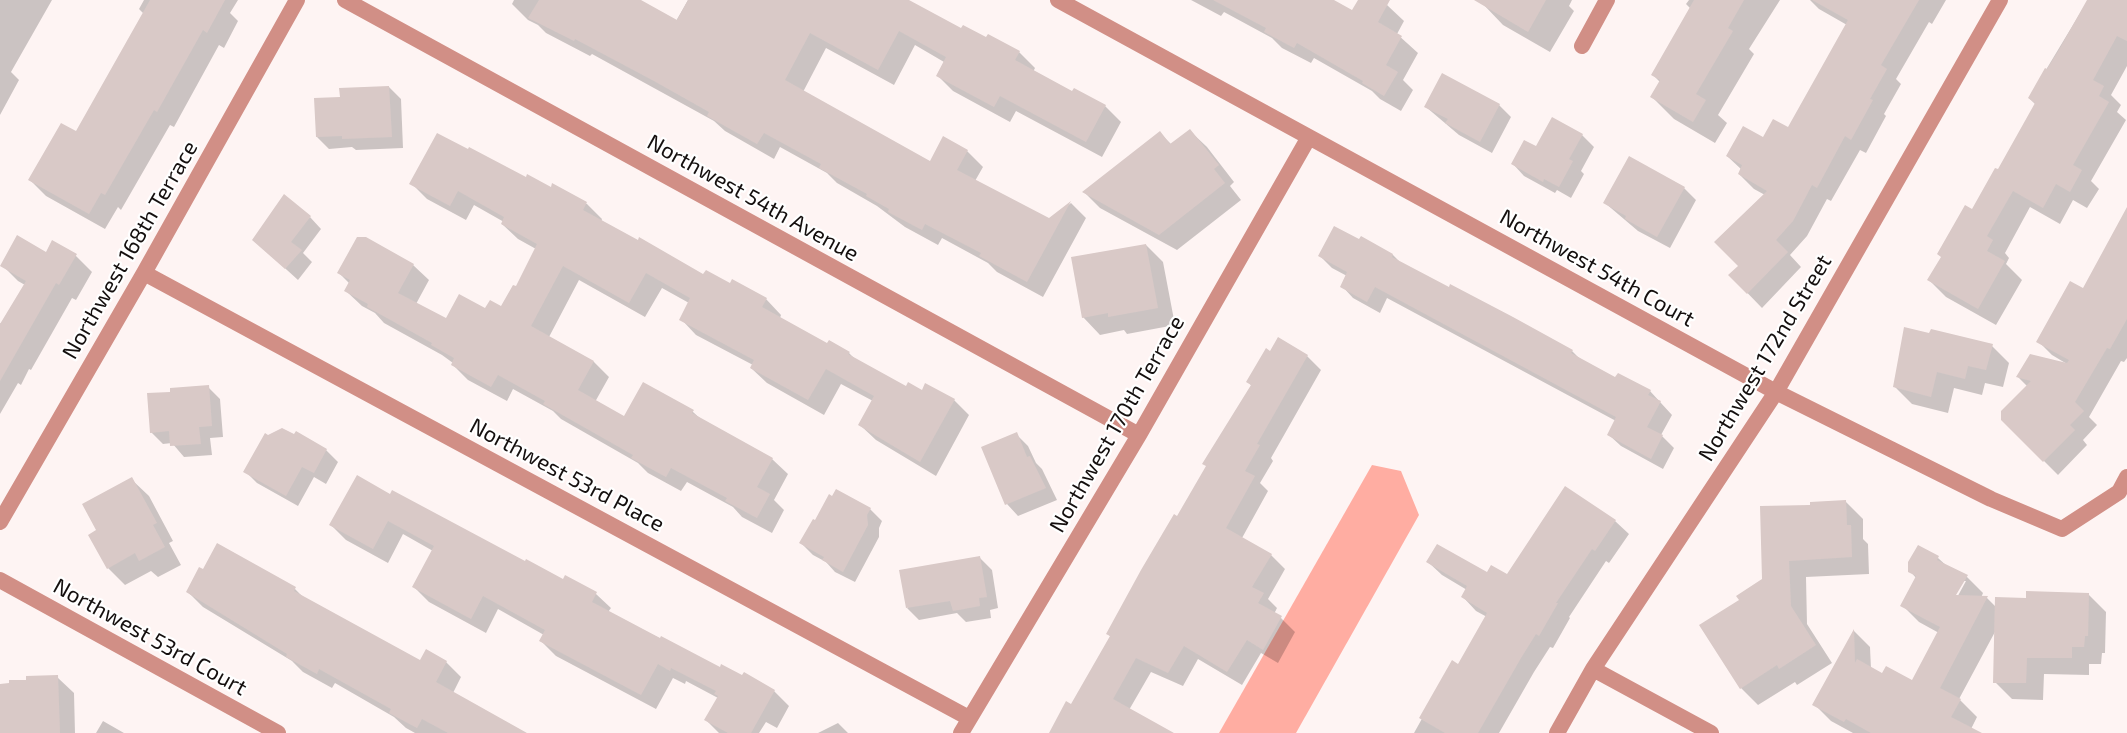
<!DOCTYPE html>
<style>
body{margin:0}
canvas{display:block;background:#fef4f3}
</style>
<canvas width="2127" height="733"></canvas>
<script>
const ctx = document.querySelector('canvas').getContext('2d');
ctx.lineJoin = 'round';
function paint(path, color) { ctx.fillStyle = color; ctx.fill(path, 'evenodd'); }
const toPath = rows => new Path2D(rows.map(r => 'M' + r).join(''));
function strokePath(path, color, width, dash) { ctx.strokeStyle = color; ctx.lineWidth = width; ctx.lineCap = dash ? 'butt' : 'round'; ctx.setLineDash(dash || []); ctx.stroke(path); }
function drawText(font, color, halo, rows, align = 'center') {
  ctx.font = font + ' "Exo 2",sans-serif'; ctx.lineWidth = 4.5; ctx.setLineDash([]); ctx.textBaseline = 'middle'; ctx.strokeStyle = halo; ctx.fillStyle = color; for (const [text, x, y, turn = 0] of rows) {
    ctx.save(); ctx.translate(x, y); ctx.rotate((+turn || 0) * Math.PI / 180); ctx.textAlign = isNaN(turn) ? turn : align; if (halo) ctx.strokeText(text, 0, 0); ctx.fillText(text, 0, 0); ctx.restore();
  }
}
const water = toPath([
 [1372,465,1401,471,1419,515,1296,733,1219,733]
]);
const shadow = toPath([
 [0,0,52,0,11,72,19,80,0,115],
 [144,0,238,0,230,13,238,21,224,48,219,45,174,127,170,125,121,210,118,207,105,229,46,196,30,180,77,134,144,14,139,9],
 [514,0,637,0,676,21,688,0,906,0,961,30,1019,52,1035,68,1033,72,1073,93,1105,106,1121,122,1102,157,1016,111,1010,122,953,91,937,75,944,62,915,45,894,85,826,48,803,92,930,163,967,151,983,167,975,181,1049,220,1071,203,1086,218,1043,297,997,272,988,263,942,238,938,245,905,227,877,206,837,183,827,173,780,147,774,159,725,131,714,121,592,54,590,56,546,33,538,25,528,20,512,4],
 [1191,0,1324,0,1353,12,1359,0,1378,0,1387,5,1404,21,1397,34,1418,53,1403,80,1413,90,1401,111,1380,99,1372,91,1314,58,1311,63,1282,48,1272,38,1224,12,1221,16],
 [1483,0,1572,0,1569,6,1574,11,1550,52,1503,25,1482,3],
 [1689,0,1780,0,1749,49,1754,54,1718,115,1727,123,1715,143,1674,119,1652,97,1660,82,1653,75,1691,9,1686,4],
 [1810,0,1946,0,1932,24,1929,22,1896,79,1901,84,1884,114,1886,116,1866,153,1860,150,1831,201,1827,199,1807,236,1790,255,1801,267,1762,308,1730,275,1740,266,1765,195,1754,189,1739,174,1742,170,1727,156,1788,129,1847,25,1819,9],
 [2088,0,2127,0,2127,66,2111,95,2121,105,2117,112,2126,120,2091,181,2099,189,2087,208,2073,200,2060,224,2030,207,2005,253,2009,258,2006,264,2022,280,1996,325,1946,297,1929,280,1999,172,2036,105,2029,98],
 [389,87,401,99,403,148,356,150,352,147,329,149,317,137,341,98],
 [1499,105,1511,117,1492,153,1459,135,1426,107],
 [1190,131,1207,147,1234,182,1230,186,1241,200,1177,250,1100,208,1084,192,1160,133,1172,145],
 [1582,135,1594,147,1581,171,1584,174,1571,198,1557,190,1555,193,1524,176,1513,164],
 [526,179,551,189,553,185,587,204,602,219,601,222,704,276,766,299,781,315,780,318,827,345,849,353,856,360,907,388,954,400,969,415,936,476,876,440,860,425,873,401,841,384,824,415,767,383,751,368,753,365,696,335,681,319,689,303,662,288,645,317,579,280,549,337,594,362,609,377,595,402,624,418,643,384,693,412,703,421,772,459,788,474,774,500,784,510,772,533,742,517,733,507,687,482,681,491,648,473,638,463,561,419,553,411,513,389,507,401,468,380,453,365,453,363,442,355,384,323,375,313,362,306,346,291,350,284,339,273,413,265,429,280,416,304,447,320,502,308,517,288,536,249,518,239,502,224,504,222,474,205,466,220,427,199,411,183],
 [1684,188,1696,200,1670,248,1638,231,1605,203],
 [310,217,321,229,303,253,312,262,298,280,266,251],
 [2127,218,2127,358,2124,362,2121,361,2089,417,2097,425,2083,440,2087,445,2058,475,2002,419,2027,386,2018,377,2067,364,2052,355,2038,341,2083,290],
 [53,242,76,256,92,272,76,300,72,298,31,370,29,369,21,385,18,383,0,414,0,323,2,324,25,285,18,281,2,265,46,254],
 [1146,245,1163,262,1175,325,1127,334,1124,330,1100,335,1083,317],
 [1393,255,1402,264,1572,351,1580,359,1616,379,1650,391,1672,415,1661,435,1674,448,1663,469,1621,446,1609,435,1616,421,1387,298,1380,313,1353,298,1342,286,1347,276,1332,268,1320,256],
 [1992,346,2009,363,2003,387,1985,383,1982,395,1954,388,1948,413,1912,404,1895,387],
 [1271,353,1307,356,1321,370,1271,458,1273,461,1260,483,1268,491,1242,538,1271,555,1285,569,1268,599,1277,608,1274,614,1281,618,1295,632,1278,663,1261,653,1242,685,1198,659,1183,686,1151,672,1129,710,1170,733,1050,733,1072,705,1111,637,1108,634,1178,518,1252,386,1248,382],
 [208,387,220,399,223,437,210,438,212,455,184,457,172,443,163,444,151,432,172,393],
 [1016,434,1028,446,1036,463,1042,469,1057,500,1018,516,1007,504,983,448],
 [326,450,338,462,326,484,314,477,298,506,257,483,245,471],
 [131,479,149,496,173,541,169,543,181,565,158,577,151,571,125,585,108,568,98,531],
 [837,491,870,509,882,521,879,528,879,537,855,582,835,572,826,562,813,555,801,543],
 [391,496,563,581,596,594,611,608,608,612,720,669,774,691,789,706,777,728,766,722,759,733,719,733,706,720,718,698,686,681,685,684,673,678,656,709,556,656,541,641,544,635,498,609,486,633,429,602,414,587,433,551,403,534,388,563,346,540,331,525],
 [1846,502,1863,519,1863,539,1868,544,1869,574,1806,577,1807,624,1832,663,1797,685,1795,682,1758,705,1741,688,1741,600,1763,580,1812,507],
 [1615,521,1629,534,1609,563,1606,561,1569,617,1570,618,1553,648,1550,647,1534,672,1499,733,1414,733,1453,663,1459,666,1487,617,1476,611,1463,597,1467,590,1442,575,1428,562,1507,576],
 [1918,547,1938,558,1948,567,1967,577,1983,593,1981,598,1987,598,1996,607,2028,599,2088,594,2106,612,2105,653,2102,653,2101,664,2089,664,2089,675,2044,674,2043,700,2012,699,1995,682,1996,630,1959,699,1977,717,1971,729,1979,733,1853,733,1831,721,1814,704,1854,631,1870,647,1871,669,1883,675,1912,682,1939,633,1919,622,1902,605,1916,578,1910,571],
 [1963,581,1966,581,1954,603,1952,601],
 [980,558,992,570,998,608,990,610,991,618,966,622,957,613,919,620,907,608],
 [295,589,306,600,420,662,446,662,461,677,453,693,524,733,415,733,406,728,394,717,335,683,332,688,303,672,292,661,203,607,188,592],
 [57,677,74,693,75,733,0,733,0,685],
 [103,721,124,733,96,733],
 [838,723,848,733,818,733]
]);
const building = toPath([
 [150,0,225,0,207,33,203,30,157,112,154,110,105,195,101,193,89,214,28,180,61,123,76,131],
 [539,0,641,0,677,20,688,0,909,0,961,28,963,25,986,37,988,34,1020,51,1015,60,1072,91,1074,88,1106,105,1086,142,1000,96,994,107,936,76,946,57,899,31,878,70,810,33,785,80,930,161,943,136,968,150,957,170,1049,218,1071,201,1027,282,979,256,981,253,925,224,922,230,888,212,889,209,866,196,867,194,819,168,821,164,764,133,757,144,707,116,709,112,654,81,575,39,574,41,528,18],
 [1213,0,1334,0,1352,10,1358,0,1390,0,1378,22,1402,36,1386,65,1398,72,1384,96,1362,83,1363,81,1297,43,1294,48,1264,32,1266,28],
 [1474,0,1546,0,1528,32],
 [1694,0,1744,0,1728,28,1733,31,1696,94,1706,100,1693,122,1650,97,1660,80,1651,75],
 [1812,0,1919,0,1881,65,1887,69,1870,99,1873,100,1851,140,1845,136,1817,188,1812,185,1793,221,1776,240,1788,252,1747,294,1728,275,1738,266,1714,242,1767,191,1738,174,1742,165,1726,156,1743,126,1763,137,1773,119,1788,127,1848,20],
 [2087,0,2127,0,2127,41,2117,36,2093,80,2104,86,2099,96,2109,102,2073,165,2082,170,2070,192,2056,184,2043,208,2013,191,1987,236,1993,240,1987,251,2005,261,1978,309,1927,280,1941,257,1937,254,1965,205,1972,209,1995,168,1998,169,2035,103,2028,98,2045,68,2047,69,2060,48],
 [1442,73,1500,104,1480,142,1445,123,1448,119,1424,107],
 [389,86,392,137,342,139,342,136,316,137,314,98,340,97,339,88],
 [1552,117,1583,134,1569,159,1573,161,1559,187,1544,179,1543,182,1511,164,1524,140,1536,146],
 [1190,129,1219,165,1214,169,1225,183,1159,235,1082,192,1160,131,1170,144],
 [437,133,468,149,469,147,526,177,527,174,551,187,552,183,587,202,583,210,638,240,639,237,703,274,706,270,730,283,732,279,767,298,762,307,827,343,829,340,850,352,848,354,906,386,908,382,922,390,925,383,955,399,920,462,858,425,874,396,826,369,808,400,750,368,754,360,679,320,690,298,646,273,629,303,563,266,531,326,594,361,578,390,624,416,643,382,694,410,692,413,773,458,757,487,770,494,757,518,725,501,727,498,671,468,666,477,631,458,633,455,543,404,545,401,498,375,491,387,451,365,454,358,431,345,432,343,367,307,368,304,344,291,350,280,337,273,357,237,366,237,414,264,398,293,446,318,459,294,485,308,490,300,501,306,513,285,516,286,537,244,501,224,504,217,458,191,450,206,409,184],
 [1629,156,1685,187,1657,237,1625,219,1626,216,1603,203],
 [284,194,311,216,291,242,302,250,285,269,252,240],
 [2127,207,2127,319,2110,349,2107,348,2075,402,2084,411,2070,425,2075,430,2043,462,2001,420,2001,411,2031,381,2016,377,2030,354,2067,363,2069,360,2036,342,2070,281,2083,288],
 [1334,226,1359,239,1361,236,1393,254,1392,257,1449,287,1450,284,1513,317,1573,350,1571,353,1615,377,1618,373,1651,390,1648,395,1661,401,1647,427,1663,435,1651,459,1607,435,1616,417,1375,287,1367,302,1340,287,1347,272,1318,256],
 [17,235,46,252,52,240,77,254,59,285,56,283,0,381,0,324,26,281,0,266],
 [1146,244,1158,308,1108,317,1108,313,1082,318,1071,257],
 [1904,327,1929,333,1931,329,1993,344,1986,370,1968,366,1965,379,1937,372,1931,397,1893,387],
 [1278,337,1308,355,1257,444,1260,445,1245,471,1255,476,1226,528,1272,554,1252,587,1264,593,1258,603,1282,616,1263,650,1247,640,1227,672,1184,646,1168,673,1136,658,1113,699,1174,733,1049,733,1066,701,1071,704,1110,636,1106,634,1141,570,1174,514,1177,516,1206,466,1202,464,1251,385,1246,382,1266,348,1270,351],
 [209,385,212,426,199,427,201,444,170,446,169,431,150,433,147,393,170,392,170,388],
 [282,428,294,434,296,431,327,449,314,473,302,467,286,496,243,472,265,433,268,435],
 [1017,432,1027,457,1030,456,1046,488,1005,505,981,447],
 [357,475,390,494,392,490,525,561,526,559,563,579,565,575,597,592,592,602,660,638,661,636,720,667,721,664,742,675,744,672,775,690,751,733,728,733,704,720,718,696,714,694,716,691,671,668,670,671,658,664,641,695,539,641,545,630,483,596,471,619,412,587,434,546,388,521,373,549,329,525],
 [132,477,157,523,153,525,165,547,139,561,135,553,107,569,88,535,96,530,82,504],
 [1565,486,1616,520,1595,551,1592,549,1556,603,1558,603,1539,636,1536,634,1521,658,1478,733,1445,733,1419,718,1452,660,1458,664,1487,613,1461,597,1467,586,1426,562,1437,544,1487,572,1491,565,1507,574],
 [836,489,871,508,867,515,868,525,843,572,822,560,824,557,799,543,813,519,815,520,829,494,832,496],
 [1846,500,1847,525,1851,525,1852,557,1789,561,1791,606,1816,645,1779,669,1777,665,1740,689,1699,625,1739,600,1736,596,1762,579,1760,506,1810,505,1810,502],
 [217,543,296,587,294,591,420,660,426,649,447,661,436,682,527,733,448,733,422,719,417,728,389,713,391,709,319,669,317,674,286,657,287,654,186,592,199,567,203,569],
 [1918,545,1939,556,1937,560,1968,575,1956,595,1988,596,1940,688,1961,699,1951,717,1982,733,1871,733,1846,719,1844,722,1812,705,1854,629,1855,663,1857,659,1882,673,1886,666,1912,680,1940,627,1900,606,1916,576,1908,572,1908,562],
 [980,556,987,597,979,598,980,606,953,611,950,601,906,608,899,570],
 [2026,591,2089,593,2088,636,2085,636,2084,647,2072,647,2072,658,2027,658,2026,683,1993,683,1995,597,2026,598],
 [58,675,60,733,0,733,0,684,9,683,9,680,26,680,26,676]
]);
const minor = toPath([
 [345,0,1139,435],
 [1058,0,1776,392,1991,499,2062,529,2119,492,2127,477],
 [1582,46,1607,0],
 [144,273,969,718],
 [0,522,144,273,297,0],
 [0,580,278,733],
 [1593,669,1711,733],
 [961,733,1139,435,1309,137],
 [1557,733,1593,669,1776,392,2000,0]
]);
const streetNames = [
 ["Northwest 54th Avenue",753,198,29],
 ["Northwest 168th Terrace",130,250,-60],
 ["Northwest 54th Court",1597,268,29],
 ["Northwest 172nd Street",1765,358,-59],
 ["Northwest 170th Terrace",1117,424,-60],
 ["Northwest 53rd Place",567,475,28],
 ["Northwest 53rd Court",150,637,29]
];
paint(water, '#ffada2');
paint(shadow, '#0003');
paint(building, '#d9c9c7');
strokePath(minor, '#d18f86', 16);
drawText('22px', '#140f0e', '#fff', streetNames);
</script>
